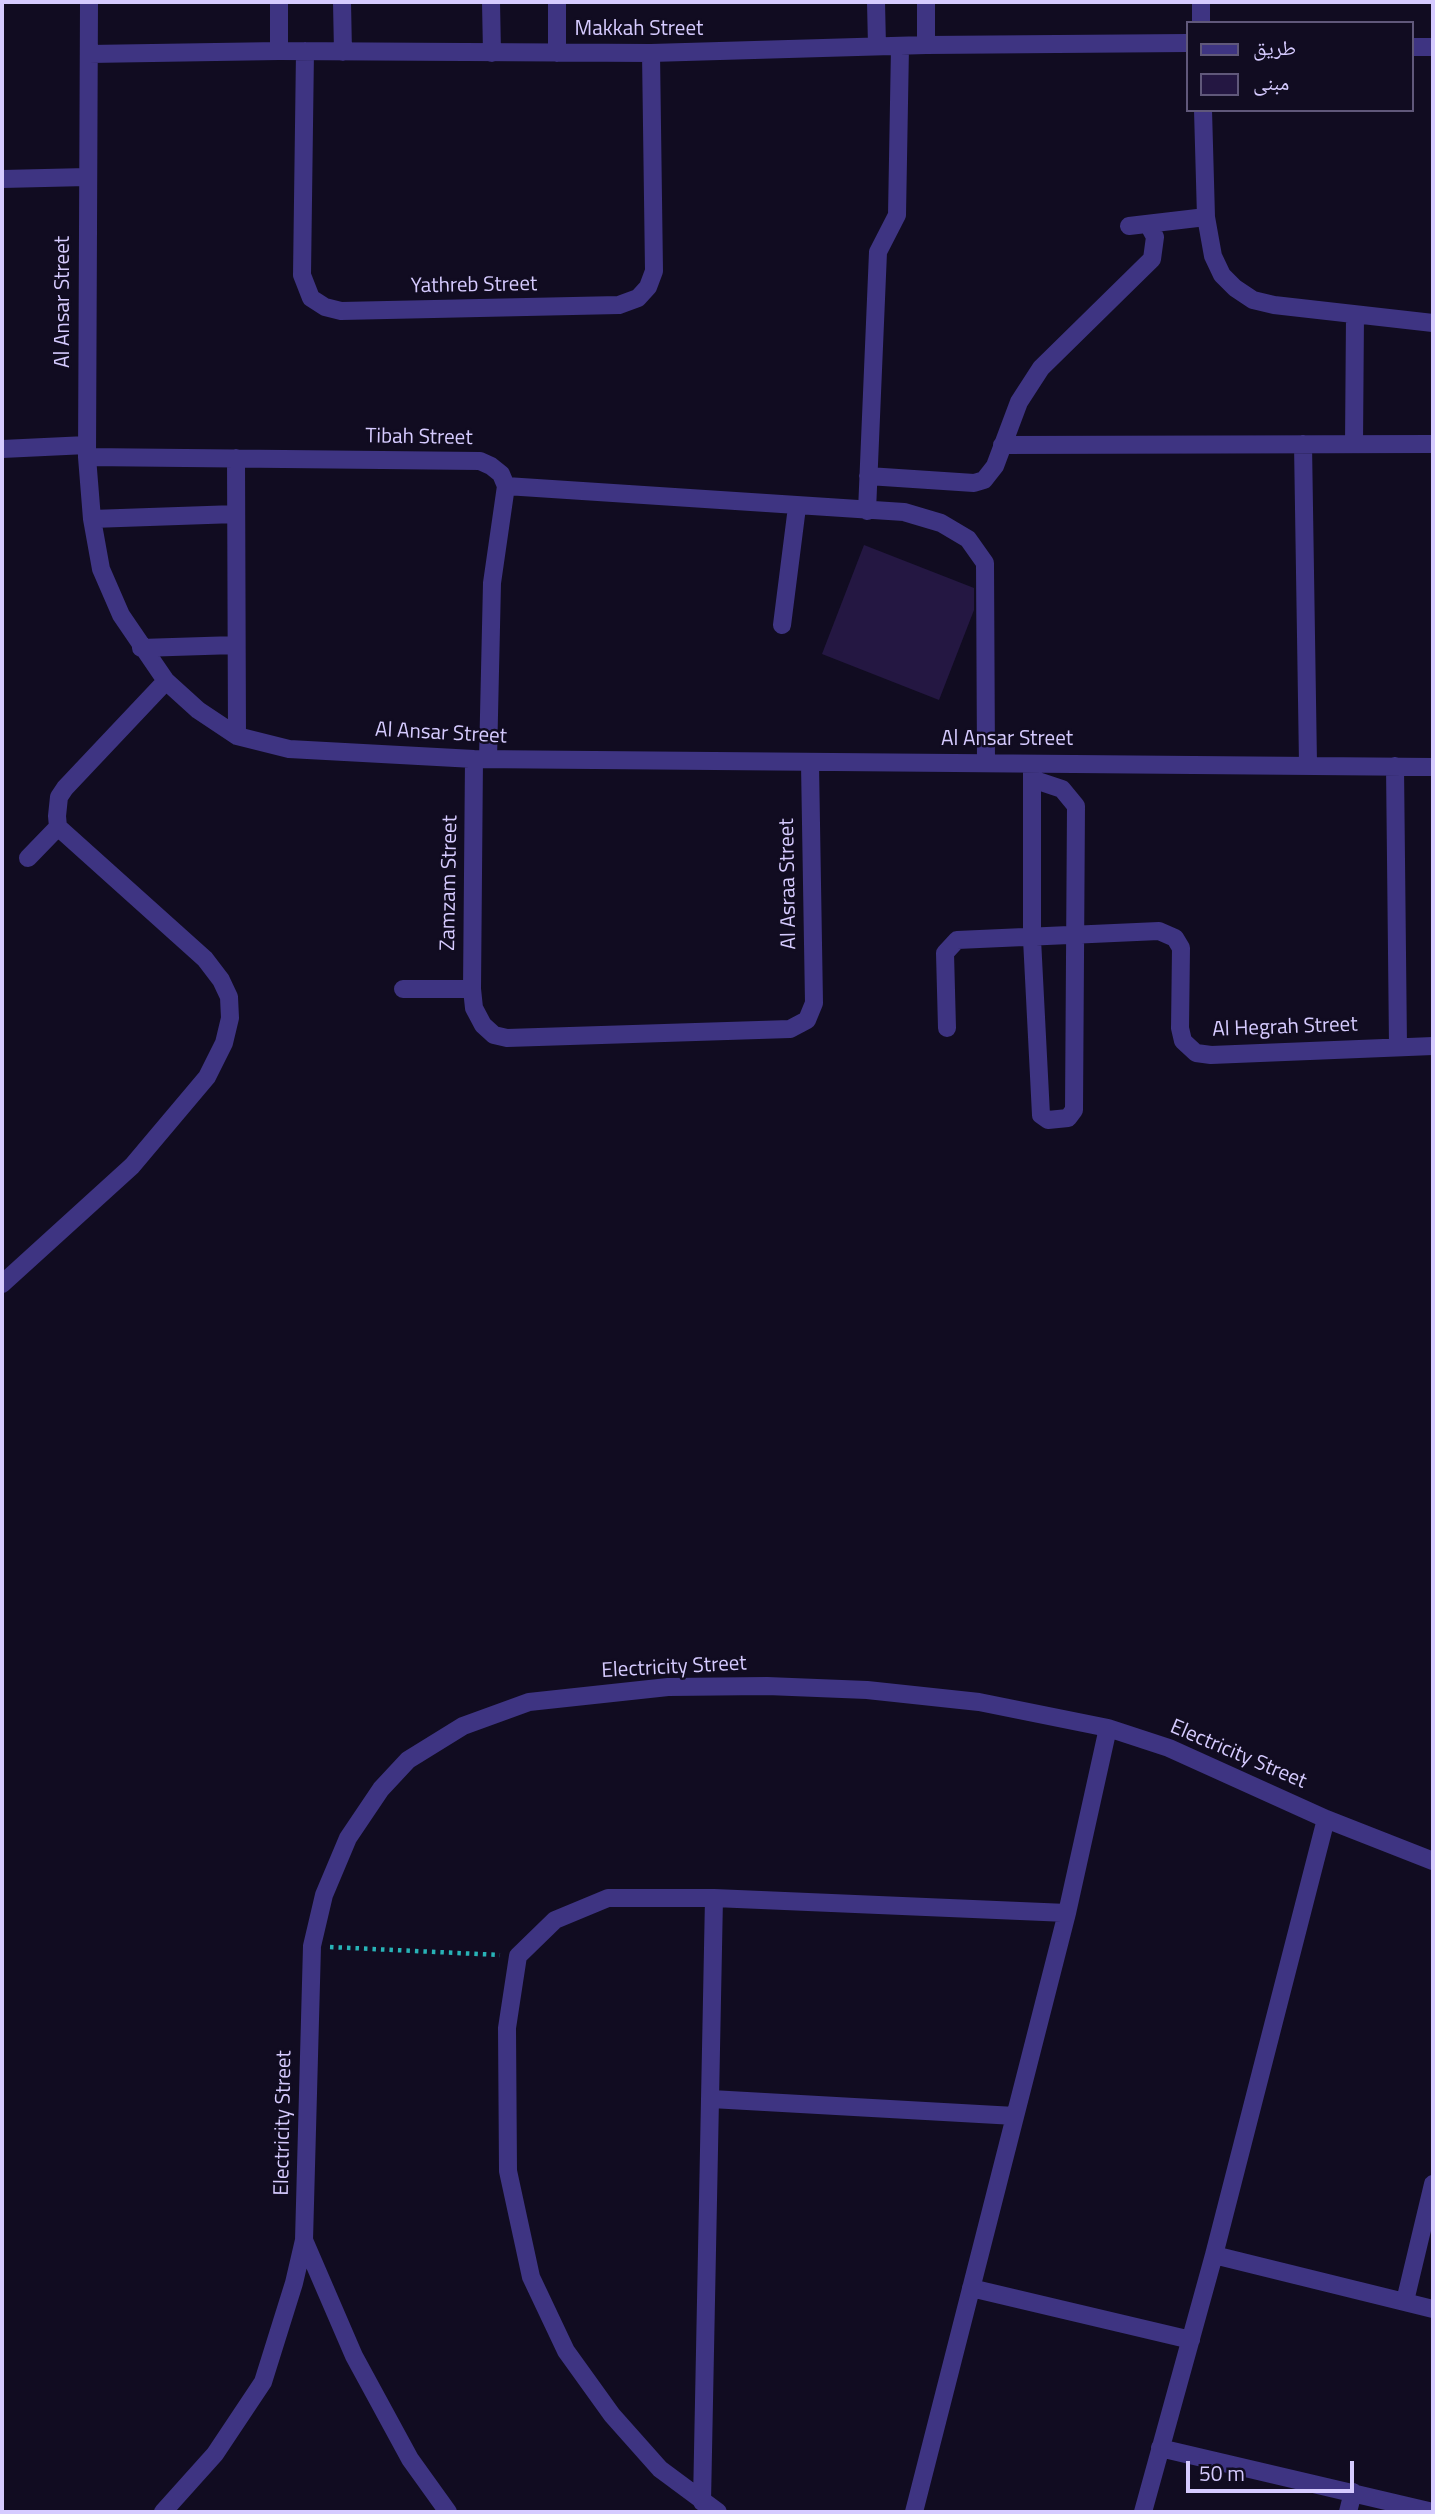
<!DOCTYPE html>
<meta charset="utf-8">
<style>
body{margin:0}
#map{position:relative;width:1435px;height:2514px;overflow:hidden;background:#110c21;font-family:"Titillium Web","Noto Naskh Arabic",sans-serif}
canvas{display:block}
.frame{position:absolute;inset:0;border:4px solid #d6cbff;pointer-events:none}
.legend{position:absolute;left:1186px;top:21px;width:228px;height:91px;box-sizing:border-box;background:#110c21;border:2px solid #60587a;margin:0;padding:9px 12px;list-style:none;font-size:21px;color:#d6cbff}
.legend li{display:flex;align-items:center;gap:14px;height:35px}
.legend b{width:35px;border:2px solid #60587a}
.scale{position:absolute;left:1186px;top:2461px;width:168px;height:32px;box-sizing:border-box;border:4px solid #d6cbff;border-top:0;padding-left:9px;font-size:21px;line-height:24px;white-space:nowrap;color:#d6cbff;-webkit-text-stroke:5px #110c21;paint-order:stroke}
</style>
<div id="map">
<canvas width="1435" height="2514"></canvas>
<div class="frame"></div>
<ul class="legend">
<li><b style="height:9px;background:#3e3482"></b>طريق</li>
<li><b style="height:19px;background:#241742"></b>مبنى</li>
</ul>
<div class="scale">50 m</div>
</div>
<script>
const ctx = document.querySelector('canvas').getContext('2d');
ctx.lineJoin = 'round';
function paint(path, color) { ctx.fillStyle = color; ctx.fill(path, 'evenodd'); }
const toPath = rows => new Path2D(rows.map(r => 'M' + r).join(''));
function strokePath(path, color, width, dash) { ctx.strokeStyle = color; ctx.lineWidth = width; ctx.lineCap = dash ? 'butt' : 'round'; ctx.setLineDash(dash || []); ctx.stroke(path); }
function drawText(font, color, halo, rows, align = 'center') {
  ctx.font = font + ' "Titillium Web",sans-serif'; ctx.lineWidth = 5; ctx.setLineDash([]); ctx.textBaseline = 'middle'; ctx.strokeStyle = halo; ctx.fillStyle = color; for (const [text, x, y, turn = 0] of rows) {
    ctx.save(); ctx.translate(x, y); ctx.rotate((+turn || 0) * Math.PI / 180); ctx.textAlign = isNaN(turn) ? turn : align; if (halo) ctx.strokeText(text, 0, 0); ctx.fillText(text, 0, 0); ctx.restore();
  }
}
const building = toPath([
 [864,545,974,588,974,610,939,700,822,654]
]);
const path = toPath([
 [330,1947,500,1955]
]);
const minor = toPath([
 [89,2,87,457,92,519,101,569,121,615,166,681,198,710,237,736,289,749,474,759,1433,767],
 [342,2,343,52],
 [491,2,492,53],
 [876,2,877,46],
 [926,2,926,45],
 [1201,2,1201,23],
 [1412,47,1433,47],
 [279,51,279,2],
 [305,51,302,275,311,298,325,307,341,311,619,305,638,298,648,287,654,271,651,53],
 [557,53,557,2],
 [89,54,279,51,651,53,926,45,1188,43],
 [1203,110,1206,217,1213,256,1222,275,1235,288,1253,300,1274,305,1433,323],
 [2,179,87,177],
 [1129,226,1206,217],
 [1303,444,1308,764],
 [1354,444,1355,315],
 [1002,445,1433,444],
 [2,449,87,445],
 [87,457,480,461,491,466,501,474,506,486,492,583,488,759],
 [236,458,237,736],
 [868,476,974,483,984,480,995,466,1019,402,1041,368,1152,259,1155,237,1148,224],
 [506,486,904,512,941,523,968,539,985,563,986,762],
 [867,511,878,252,897,215,900,47],
 [92,519,236,514],
 [782,625,797,507],
 [141,648,236,645],
 [474,759,472,989,474,1008,483,1025,494,1035,507,1038,790,1029,807,1020,814,1003,810,764],
 [1032,764,1032,939,1041,1115,1048,1120,1068,1118,1074,1110,1076,806,1062,789,1032,779],
 [1395,766,1398,1046],
 [28,858,58,827],
 [403,989,472,989],
 [947,1028,945,953,957,940,1159,931,1175,938,1181,948,1180,1028,1183,1041,1196,1053,1211,1055,1433,1046],
 [2,1284,132,1166,207,1077,224,1043,230,1018,229,997,221,980,205,959,58,827,57,816,59,797,65,788,166,681],
 [711,2099,1015,2116],
 [304,2240,354,2356,410,2459,448,2512],
 [1214,2255,1433,2309],
 [971,2288,1191,2340],
 [1405,2301,1433,2184],
 [1160,2448,1433,2512],
 [702,2502,714,1898],
 [163,2512,215,2454,263,2382,294,2283,304,2240,312,1946,324,1895,348,1838,381,1789,408,1760,463,1726,529,1702,668,1687,767,1686,867,1690,979,1702,1108,1728,1169,1748,1326,1819,1433,1861],
 [718,2512,660,2469,612,2415,566,2351,531,2277,508,2171,507,2028,518,1956,555,1920,608,1898,714,1898,1067,1913],
 [914,2512,1067,1913,1108,1728],
 [1143,2512,1214,2255,1326,1819],
 [1348,2512,1353,2492]
]);
const streetNames = [
 ["Makkah Street",639,30],
 ["Yathreb Street",474,286,-1],
 ["Al Ansar Street",64,302,-90],
 ["Tibah Street",419,438,1],
 ["Al Ansar Street",441,734,3],
 ["Al Ansar Street",1007,740],
 ["Zamzam Street",450,883,-89],
 ["Al Asraa Street",789,884,-91],
 ["Al Hegrah Street",1285,1028,-2],
 ["Electricity Street",674,1668,-3],
 ["Electricity Street",1238,1755,23],
 ["Electricity Street",284,2123,-89]
];
paint(building, '#241742');
strokePath(path, '#28b3b7', 4.5, [3.5, 5]);
strokePath(minor, '#3e3482', 18);
drawText('21px', '#d6cbff', '#110c21', streetNames);
</script>
